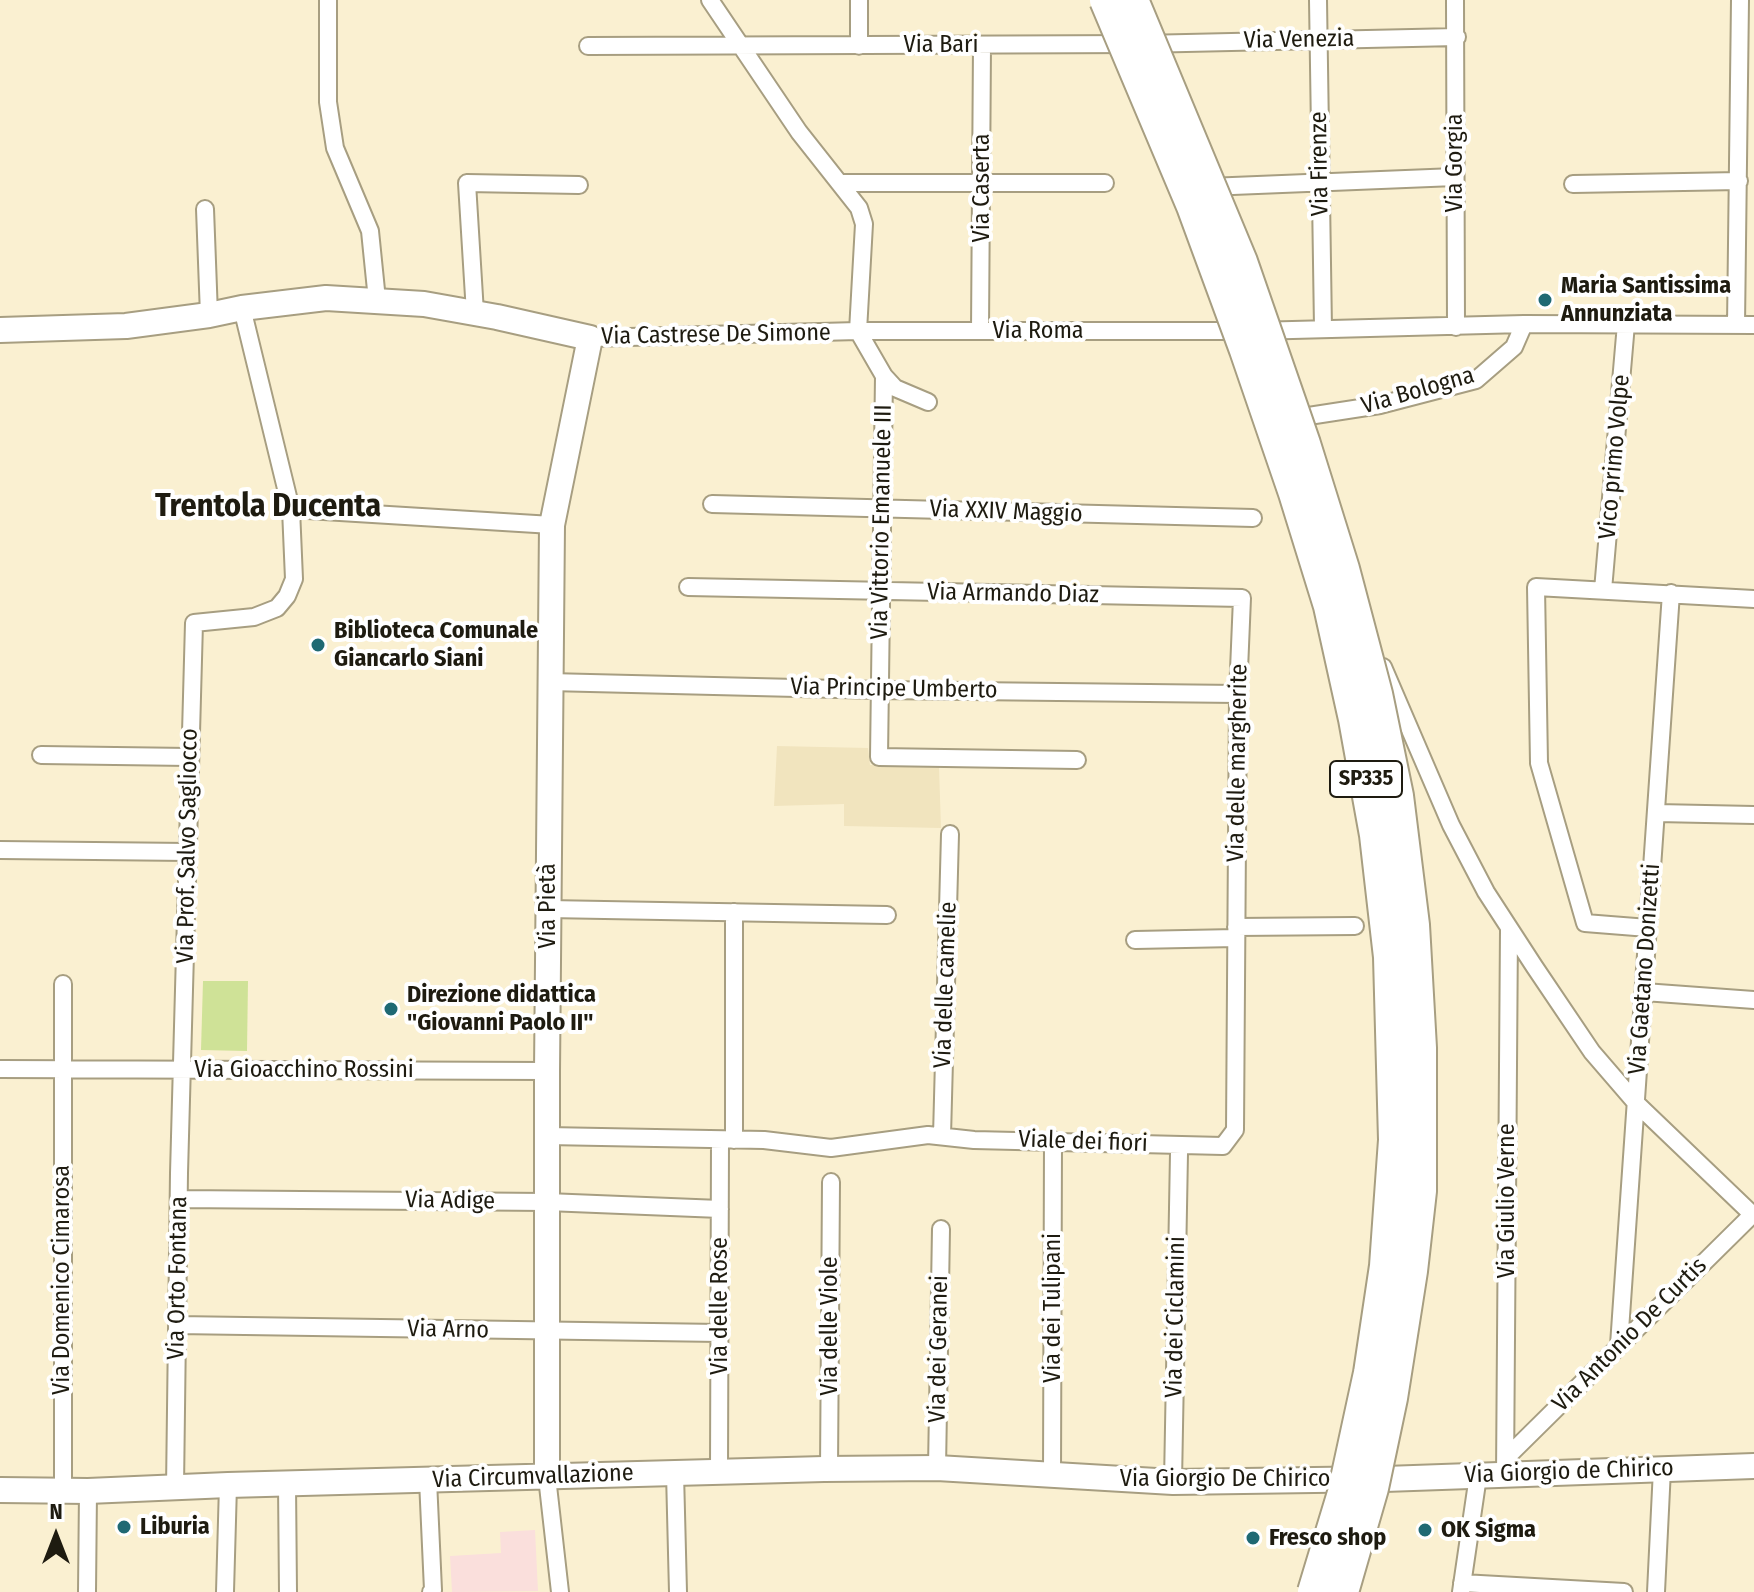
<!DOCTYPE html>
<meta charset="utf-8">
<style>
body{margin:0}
#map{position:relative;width:1754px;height:1592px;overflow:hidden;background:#faf0d1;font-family:"Fira Sans Condensed",sans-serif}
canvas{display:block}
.north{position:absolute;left:16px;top:1496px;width:80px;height:80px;-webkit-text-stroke:6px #fff;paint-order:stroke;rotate:0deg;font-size:22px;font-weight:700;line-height:32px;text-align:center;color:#1e1b10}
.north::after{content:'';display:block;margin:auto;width:28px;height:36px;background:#1e1b10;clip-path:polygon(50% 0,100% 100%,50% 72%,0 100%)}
</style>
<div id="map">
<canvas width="1754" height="1592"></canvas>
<div class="north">N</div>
</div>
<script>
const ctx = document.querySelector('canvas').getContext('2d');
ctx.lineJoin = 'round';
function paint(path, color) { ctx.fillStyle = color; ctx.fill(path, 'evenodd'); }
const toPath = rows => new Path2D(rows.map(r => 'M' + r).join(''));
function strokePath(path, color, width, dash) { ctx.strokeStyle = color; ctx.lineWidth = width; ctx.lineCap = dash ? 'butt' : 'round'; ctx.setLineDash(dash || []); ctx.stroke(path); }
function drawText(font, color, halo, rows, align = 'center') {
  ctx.font = font + ' "Fira Sans Condensed",sans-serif'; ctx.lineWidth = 8; ctx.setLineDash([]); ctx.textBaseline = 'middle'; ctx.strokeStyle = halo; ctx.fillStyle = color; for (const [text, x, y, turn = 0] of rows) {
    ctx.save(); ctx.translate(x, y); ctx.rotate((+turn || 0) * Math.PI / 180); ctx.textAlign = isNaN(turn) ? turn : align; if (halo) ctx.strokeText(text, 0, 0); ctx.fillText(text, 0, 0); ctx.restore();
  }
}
const built = toPath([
 [777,746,868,748,870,765,939,767,941,828,844,826,844,804,774,806]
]);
const medical = toPath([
 [535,1530,538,1591,452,1592,450,1556,501,1553,500,1532]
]);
const green = toPath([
 [203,981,248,981,247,1051,201,1050]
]);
const street = toPath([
 [328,0,328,102,335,148,370,231,377,300],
 [710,0,799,132,859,208,864,224,858,331],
 [859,0,859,46],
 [1318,0,1323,328],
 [1455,0,1456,327],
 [588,46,1141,44,1457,37],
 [841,183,1105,183],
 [1573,184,1739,181],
 [1208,187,1455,177],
 [205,209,209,315],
 [475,313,467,183,579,185],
 [1736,325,1740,0],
 [858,331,884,376,879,757,1077,760],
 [980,331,982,45],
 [590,338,858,331,1254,331,1524,324,1754,325],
 [884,376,895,388,928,402],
 [1289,419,1380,405,1476,380,1514,347,1524,324],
 [712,504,1253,518],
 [291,509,552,525],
 [1603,590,1626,324],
 [1383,667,1451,825,1486,892,1534,966,1592,1052,1636,1103,1754,1216],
 [549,682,879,690,1238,694],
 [41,755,189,757],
 [1657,813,1754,815],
 [0,850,188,852],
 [548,909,887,915],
 [734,912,734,1140],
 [1236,927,1355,926],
 [1648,928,1585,923,1539,763,1536,587,1754,599],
 [1135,940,1236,938],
 [63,984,63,1491],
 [1644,992,1754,1000],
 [0,1069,547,1071],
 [547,1136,764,1140,831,1148,928,1135,974,1140,1223,1146,1235,1130,1238,694,1242,598,688,587],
 [942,1136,950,834],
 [179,1199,547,1202,720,1209],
 [177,1325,720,1333],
 [1619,1345,1671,593],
 [1506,1458,1754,1213],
 [937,1468,941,1229],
 [829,1469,831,1182],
 [719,1472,720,1140],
 [675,1473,678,1592],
 [1505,1475,1509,929],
 [1052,1476,1053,1140],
 [547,1477,560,1592],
 [428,1480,433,1590,431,1592],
 [1173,1482,1179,1153],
 [287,1484,288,1592],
 [175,1488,179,1173,194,623,254,617,277,608,287,596,294,579,291,509,242,308],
 [1462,1583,1624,1592],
 [87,1592,88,1491],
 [225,1592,228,1485],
 [1461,1592,1478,1476],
 [1656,1592,1662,1469]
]);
const secondary = toPath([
 [0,330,126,326,209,315,242,308,326,298,424,304,497,317,590,338,552,525,547,1071,547,1477],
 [0,1490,88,1491,228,1485,824,1469,937,1468,1173,1482,1385,1479,1754,1466]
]);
const highwayBridge = toPath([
 [1106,0,1193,206,1246,350,1295,493,1330,606,1355,719,1376,835,1390,957,1395,1140,1386,1266,1370,1373,1344,1493,1314,1592],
 [1132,0,1241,262,1304,444,1343,569,1376,694,1397,796,1413,925,1420,1048,1420,1191,1411,1271,1391,1398,1372,1488,1342,1592]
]);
const markers = [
 [1545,300,8,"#1f6973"],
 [318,645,8,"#1f6973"],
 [391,1009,8,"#1f6973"],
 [124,1527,8,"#1f6973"],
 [1425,1530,8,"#1f6973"],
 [1253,1538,8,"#1f6973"]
];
const shields = [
 [1366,779,72]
];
const shieldNames = [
 ["SP335",1366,779]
];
const streetNames = [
 ["Via Venezia",1299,40,-1],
 ["Via Bari",941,45],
 ["Via Gorgia",1455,163,-90],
 ["Via Firenze",1320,164,-91],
 ["Via Caserta",982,188,-90],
 ["Via Roma",1038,331],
 ["Via Castrese De Simone",716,335,-1],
 ["Via Bologna",1418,391,-16],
 ["Vico primo Volpe",1615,457,-85],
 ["Via XXIV Maggio",1006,512,2],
 ["Via Vittorio Emanuele III",882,522,-89],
 ["Via Armando Diaz",1013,594,1],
 ["Via Principe Umberto",894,689,1],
 ["Via delle margherite",1238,763,-89],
 ["Via Prof. Salvo Sagliocco",188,846,-89],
 ["Via Pietà",548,906,-90],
 ["Via Gaetano Donizetti",1645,969,-86],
 ["Via delle camelie",946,985,-88],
 ["Via Gioacchino Rossini",304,1070],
 ["Viale dei fiori",1083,1142,2],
 ["Via Adige",450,1201,1],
 ["Via Giulio Verne",1507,1201,-90],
 ["Via Orto Fontana",178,1278,-89],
 ["Via Domenico Cimarosa",62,1280,-90],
 ["Via delle Rose",720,1306,-90],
 ["Via dei Tulipani",1053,1308,-90],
 ["Via dei Ciclamini",1176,1317,-89],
 ["Via delle Viole",830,1326,-90],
 ["Via Arno",448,1330,1],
 ["Via Antonio De Curtis",1630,1335,-45],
 ["Via dei Geranei",939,1349,-89],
 ["Via Giorgio de Chirico",1569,1472,-2],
 ["Via Circumvallazione",533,1477,-2],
 ["Via Giorgio De Chirico",1225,1479]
];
const poiNames = [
 ["Maria Santissima",1561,286],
 ["Annunziata",1561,314],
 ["Biblioteca Comunale",334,631],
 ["Giancarlo Siani",334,659],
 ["Direzione didattica",407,995],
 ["\"Giovanni Paolo II\"",407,1023],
 ["Liburia",140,1527],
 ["OK Sigma",1441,1530],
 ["Fresco shop",1269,1538]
];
const districtNames = [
 ["Trentola Ducenta",268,507]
];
paint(built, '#f1e4be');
paint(medical, '#fadfdc');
paint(green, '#cfe297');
strokePath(street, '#a79e81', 20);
strokePath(secondary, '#a79e81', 28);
strokePath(street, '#fff', 16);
strokePath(secondary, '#fff', 24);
strokePath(highwayBridge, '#a79e81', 36, []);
strokePath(highwayBridge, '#fff', 32);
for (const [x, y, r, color] of markers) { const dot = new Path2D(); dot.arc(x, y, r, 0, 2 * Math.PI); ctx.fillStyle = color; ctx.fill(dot); strokePath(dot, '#fff', 3); }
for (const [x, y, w] of shields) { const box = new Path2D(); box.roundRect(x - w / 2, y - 18, w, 36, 6); ctx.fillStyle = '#fff'; ctx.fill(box); strokePath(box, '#1e1b10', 2); }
drawText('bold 22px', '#1e1b10', null, shieldNames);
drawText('24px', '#1e1b10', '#fff', streetNames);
drawText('bold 24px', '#1e1b10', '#fff', poiNames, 'left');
drawText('bold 32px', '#1e1b10', '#fff', districtNames);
</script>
